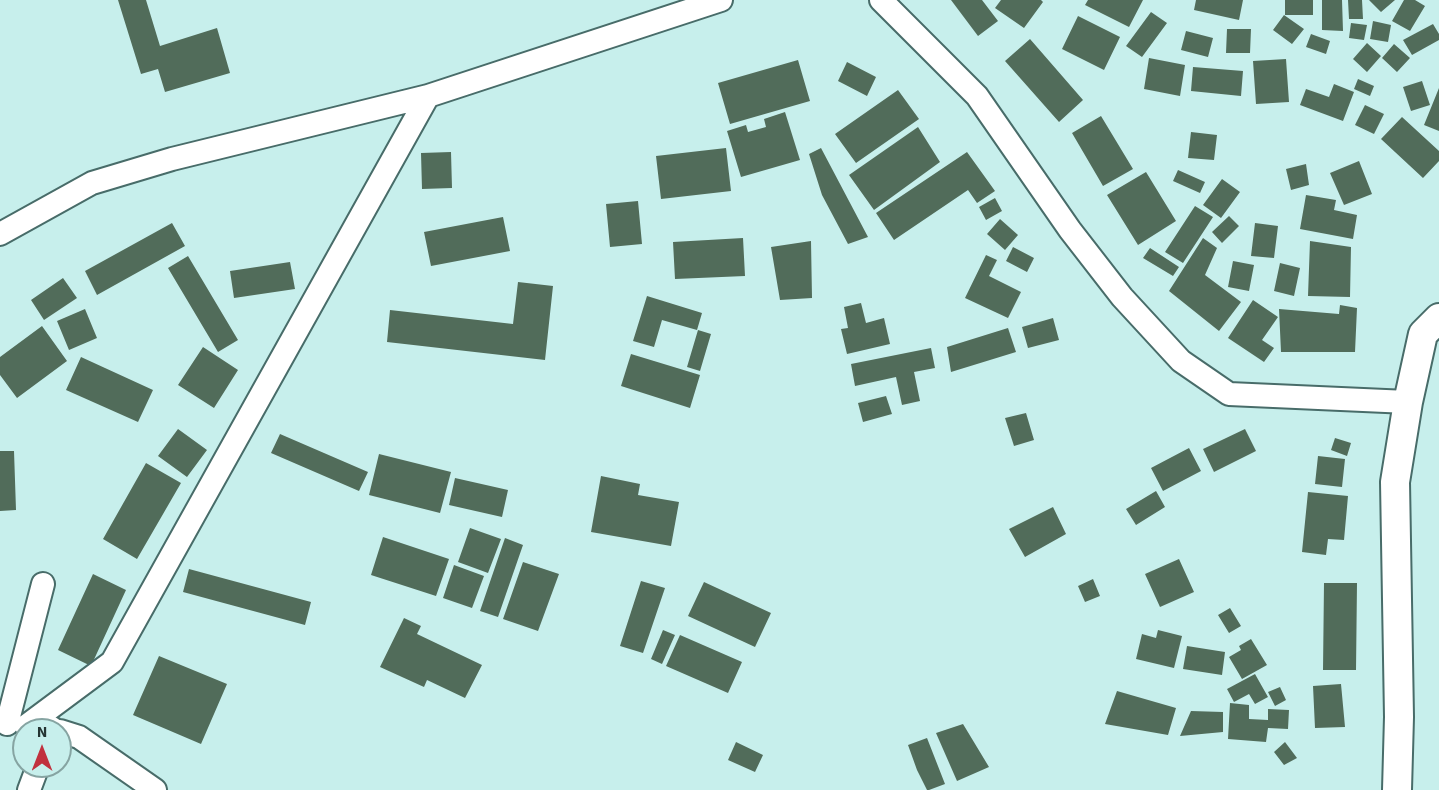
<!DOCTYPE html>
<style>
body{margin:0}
#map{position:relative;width:1439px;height:790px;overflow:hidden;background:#c7efec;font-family:"Source Sans 3",sans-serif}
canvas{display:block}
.north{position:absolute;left:12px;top:718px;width:60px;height:60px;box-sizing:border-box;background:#c7efec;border:2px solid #86a4a2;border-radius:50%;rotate:0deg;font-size:16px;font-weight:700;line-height:24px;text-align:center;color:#243432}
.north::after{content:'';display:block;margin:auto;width:21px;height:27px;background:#c1313e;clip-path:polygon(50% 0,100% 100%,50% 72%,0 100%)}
</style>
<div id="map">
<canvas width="1439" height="790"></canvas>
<div class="north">N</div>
</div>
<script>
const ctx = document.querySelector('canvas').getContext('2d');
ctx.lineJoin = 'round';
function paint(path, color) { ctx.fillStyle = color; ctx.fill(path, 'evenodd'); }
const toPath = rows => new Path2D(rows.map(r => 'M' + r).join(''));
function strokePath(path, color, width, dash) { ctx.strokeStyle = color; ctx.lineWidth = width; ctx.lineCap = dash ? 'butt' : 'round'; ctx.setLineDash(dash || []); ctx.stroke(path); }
const building = toPath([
 [118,0,146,0,160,46,217,28,230,73,165,92,158,69,141,74],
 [951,0,982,0,998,21,978,36],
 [1001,0,1041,0,1043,2,1024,28,995,8],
 [1088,0,1143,0,1129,27,1085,5],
 [1196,0,1243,0,1239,20,1194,10],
 [1285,0,1313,0,1313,15,1285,15],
 [1322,0,1342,0,1343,31,1322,30],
 [1348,0,1362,0,1363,19,1349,19],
 [1369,0,1395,0,1381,12],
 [1404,0,1415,0,1425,6,1410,31,1392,21],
 [1151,12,1167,23,1142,57,1126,46],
 [1284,15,1304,29,1292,44,1273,30],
 [1078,16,1120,37,1104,70,1062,49],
 [1373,21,1391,25,1388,42,1370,39],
 [1351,23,1367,25,1364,40,1349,38],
 [1433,24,1439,34,1439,40,1412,55,1403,40],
 [1227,29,1251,29,1250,53,1226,53],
 [1186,31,1213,38,1208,57,1181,50],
 [1311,34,1330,41,1326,54,1306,47],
 [1030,39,1083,100,1059,122,1005,61],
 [1367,43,1381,56,1367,72,1353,59],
 [1394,44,1410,58,1397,72,1382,58],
 [1149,58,1185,65,1180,96,1144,89],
 [1286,59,1289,102,1256,104,1253,61],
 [798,60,810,101,730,124,718,83],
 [847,62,876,77,867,96,838,81],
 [1193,67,1243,71,1241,96,1191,91],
 [1358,79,1374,86,1370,96,1354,89],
 [1422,81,1430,105,1411,111,1403,87],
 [1334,84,1354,92,1343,121,1300,105,1306,89,1329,97],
 [1439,88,1439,131,1424,125],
 [898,90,919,119,856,163,835,134],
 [1365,105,1384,114,1374,134,1355,125],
 [785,112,800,160,741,177,727,131,746,125,748,132,766,127,764,119],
 [1101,116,1133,169,1103,186,1072,133],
 [1402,117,1439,151,1439,161,1423,178,1381,139],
 [918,127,940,162,874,210,849,175],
 [1191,132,1217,135,1214,160,1188,158],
 [726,148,731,191,661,199,656,156],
 [821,148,868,237,848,244,822,195,809,154],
 [451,152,452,188,422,189,421,153],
 [967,152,995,191,977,203,968,190,894,240,876,213],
 [1359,161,1372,194,1344,205,1330,173],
 [1306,164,1309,185,1291,190,1286,169],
 [1178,170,1205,182,1200,193,1173,181],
 [1146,172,1176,221,1138,245,1107,195],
 [1222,179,1240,192,1221,218,1203,205],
 [1306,195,1336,200,1334,210,1357,215,1353,239,1300,229],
 [995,198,1002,211,986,220,979,207],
 [638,201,642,244,610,247,606,204],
 [1195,206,1213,217,1183,263,1165,252],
 [1229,216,1239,226,1222,243,1212,232],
 [503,217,510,251,431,266,424,232],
 [1000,219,1018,235,1005,250,987,234],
 [172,223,185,246,97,295,85,271],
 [1255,223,1278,226,1274,258,1251,256],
 [743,238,745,276,675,279,673,242],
 [1203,238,1217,248,1205,275,1241,302,1219,331,1169,291],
 [811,241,812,298,780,300,771,247],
 [1310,241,1351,247,1350,297,1308,296],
 [1013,247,1034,258,1027,272,1006,261],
 [1150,248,1179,267,1173,276,1143,258],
 [986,255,997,260,989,276,1021,292,1008,318,965,298],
 [188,256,238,340,218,352,168,268],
 [1233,261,1254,265,1249,291,1228,287],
 [290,262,295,289,234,298,230,271],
 [1280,263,1300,268,1294,296,1274,291],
 [63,278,77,298,44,320,31,300],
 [518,282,553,286,545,360,387,342,390,310,513,324],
 [647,296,702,313,697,330,662,320,654,347,633,341],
 [1253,300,1278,317,1262,340,1274,348,1264,362,1228,338],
 [861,303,866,323,884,318,890,344,847,354,841,329,848,328,844,307],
 [1340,305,1357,308,1355,352,1281,352,1279,309,1339,314],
 [85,309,97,338,69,350,57,321],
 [1053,318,1059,340,1028,348,1022,327],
 [42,326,67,361,17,398,0,375,0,357],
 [1008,328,1016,352,951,372,947,347],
 [698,330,711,334,700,371,687,367],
 [203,347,238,370,214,408,178,385],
 [931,348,935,368,914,372,920,401,902,405,896,377,855,386,851,364],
 [631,354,700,375,690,408,621,386],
 [81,357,153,390,138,422,66,390],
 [886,396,892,414,863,422,858,403],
 [1026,413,1034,440,1014,446,1005,418],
 [178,429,207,450,187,477,158,456],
 [1245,429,1256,451,1214,472,1203,449],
 [280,434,368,472,359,491,271,453],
 [1335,438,1351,443,1347,456,1331,450],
 [1189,448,1201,471,1163,491,1151,468],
 [0,451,14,451,16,510,0,511],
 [379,454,451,472,440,513,369,495],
 [1318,456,1345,459,1342,487,1315,484],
 [146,463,181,483,137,559,103,539],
 [601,476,640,484,638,495,679,502,671,546,591,532],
 [455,478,508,490,502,517,449,505],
 [1156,491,1165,507,1136,525,1126,509],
 [1308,492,1348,496,1344,540,1328,539,1326,555,1302,552],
 [1053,507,1066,534,1025,557,1009,529],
 [470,528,501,539,488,573,458,562],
 [383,537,449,559,436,596,371,575],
 [505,538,523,545,498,617,480,611],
 [1179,559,1194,592,1160,607,1145,574],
 [523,562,559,574,538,631,503,619],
 [454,565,484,576,472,608,443,598],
 [189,569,311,602,305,625,183,592],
 [93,574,126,590,91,666,58,650],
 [1093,579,1100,596,1085,602,1078,586],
 [641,581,665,588,643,653,620,646],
 [704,582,771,613,755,647,688,616],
 [1324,583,1357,583,1356,670,1323,670],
 [1230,608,1241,626,1229,633,1218,615],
 [404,618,421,626,417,634,482,665,465,698,427,680,424,687,380,667],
 [663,630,675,635,662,664,651,659],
 [1158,630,1182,636,1174,668,1136,659,1142,634,1156,638],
 [680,635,742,662,728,693,666,666],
 [1251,639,1267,665,1242,679,1229,657,1241,650,1239,646],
 [1187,646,1225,652,1222,675,1183,669],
 [159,656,227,684,201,744,133,715],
 [1255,674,1268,697,1255,704,1249,694,1234,702,1227,689],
 [1341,684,1345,727,1315,728,1313,686],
 [1280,687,1286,700,1275,706,1268,692],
 [1117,691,1176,708,1168,735,1105,724],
 [1230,703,1249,705,1249,719,1268,720,1268,709,1289,710,1288,729,1268,728,1266,742,1228,739],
 [1191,711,1223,712,1223,732,1180,736],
 [963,724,989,767,957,781,936,733],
 [927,738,945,784,929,790,927,790,917,770,908,745],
 [736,742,763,755,755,772,728,760],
 [1285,742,1297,758,1284,765,1274,752]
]);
const minor = toPath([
 [881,0,977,96,1070,230,1122,297,1181,361,1229,394,1408,402],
 [0,234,92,183,172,159,428,96],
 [7,724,43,584],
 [51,730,52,728,26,726,112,662,428,96,721,0],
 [60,731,79,737,155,790],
 [29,790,38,766]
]);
const tertiary = toPath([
 [1397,790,1399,717,1395,482,1408,402,1423,334,1439,318]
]);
paint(building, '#516c5a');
strokePath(minor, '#486c69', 26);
strokePath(tertiary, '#486c69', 32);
strokePath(minor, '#fff', 22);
strokePath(tertiary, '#fff', 28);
</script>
